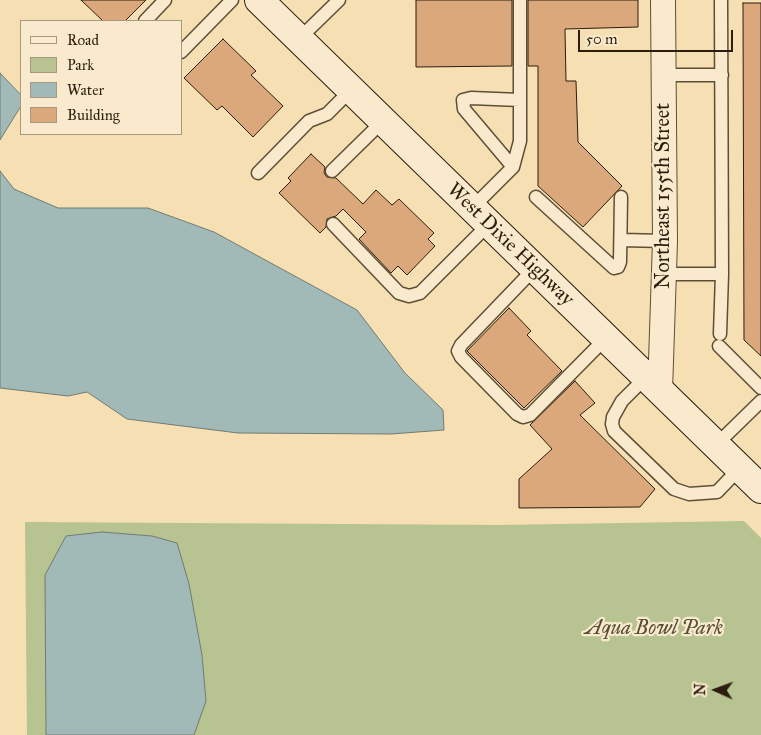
<!DOCTYPE html>
<style>
body{margin:0}
#map{position:relative;width:761px;height:735px;overflow:hidden;background:#f6dfb2;font-family:"IM FELL Great Primer",serif}
canvas{display:block}
.legend{position:absolute;left:20px;top:20px;width:162px;height:115px;box-sizing:border-box;background:#f9eacd;border:1px solid #a79881;margin:0;padding:6px 9px;list-style:none;font-size:15px;color:#2c1d0e}
.legend li{display:flex;align-items:center;gap:10px;height:25px}
.legend b{width:25px;border:1px solid #a79881}
.north{position:absolute;left:691px;top:665px;width:50px;height:50px;-webkit-text-stroke:4px #f9eacd;paint-order:stroke;rotate:272deg;font-size:14px;font-weight:700;line-height:20px;text-align:center;color:#2c1d0e}
.north::after{content:'';display:block;margin:auto;width:18px;height:22px;background:#2c1d0e;clip-path:polygon(50% 0,100% 100%,50% 72%,0 100%)}
.scale{position:absolute;left:578px;top:30px;width:155px;height:22px;box-sizing:border-box;border:2px solid #2c1d0e;border-top:0;padding-left:6px;font-size:15px;line-height:18px;white-space:nowrap;color:#2c1d0e;-webkit-text-stroke:4px #f9eacd;paint-order:stroke}
</style>
<div id="map">
<canvas width="761" height="735"></canvas>
<ul class="legend">
<li><b style="height:6px;background:#f9eacd"></b>Road</li>
<li><b style="height:14px;background:#b7c390"></b>Park</li>
<li><b style="height:14px;background:#a1bab7"></b>Water</li>
<li><b style="height:14px;background:#daa87a"></b>Building</li>
</ul>
<div class="north">N</div>
<div class="scale">50 m</div>
</div>
<script>
const ctx = document.querySelector('canvas').getContext('2d');
ctx.lineJoin = 'round';
function paint(path, color) { ctx.fillStyle = color; ctx.fill(path, 'evenodd'); }
const toPath = rows => new Path2D(rows.map(r => 'M' + r).join(''));
function strokePath(path, color, width, dash) { ctx.strokeStyle = color; ctx.lineWidth = width; ctx.lineCap = dash ? 'butt' : 'round'; ctx.setLineDash(dash || []); ctx.stroke(path); }
function drawText(font, color, halo, rows, align = 'center') {
  ctx.font = font + ' "IM FELL Great Primer",serif'; ctx.lineWidth = 4.5; ctx.setLineDash([]); ctx.textBaseline = 'middle'; ctx.strokeStyle = halo; ctx.fillStyle = color; for (const [text, x, y, turn = 0] of rows) {
    ctx.save(); ctx.translate(x, y); ctx.rotate((+turn || 0) * Math.PI / 180); ctx.textAlign = isNaN(turn) ? turn : align; if (halo) ctx.strokeText(text, 0, 0); ctx.fillText(text, 0, 0); ctx.restore();
  }
}
const green = toPath([
 [744,521,761,538,761,735,27,735,25,522,500,525]
]);
const water = toPath([
 [0,73,21,95,21,106,0,140,0,73],
 [0,171,14,189,58,208,148,208,214,232,357,310,405,373,443,410,444,430,391,434,238,433,127,419,87,392,68,396,0,388,0,171],
 [102,532,152,536,177,543,189,584,202,655,206,701,194,735,46,735,45,575,66,536,102,532]
]);
const building = toPath([
 [81,0,146,0,125,21,103,21,81,0],
 [416,0,512,0,512,66,416,67,416,0],
 [528,0,638,0,638,27,565,29,566,81,576,81,578,142,622,186,583,227,538,186,538,66,528,66,528,0],
 [743,3,761,3,761,356,744,340,743,3],
 [223,39,256,71,251,75,283,106,253,137,222,106,217,110,184,78,223,39],
 [311,154,325,167,324,173,327,177,336,178,363,204,376,190,392,205,399,199,434,233,428,239,435,246,407,275,398,266,391,273,359,239,366,232,343,209,336,216,327,219,326,227,320,233,279,193,291,181,288,178,311,154],
 [509,308,531,331,527,335,562,371,524,408,467,351,509,308],
 [575,381,595,403,580,415,655,489,640,507,519,508,519,479,552,449,530,425,575,381]
]);
const lane = toPath([
 [145,21,165,0],
 [299,39,339,0],
 [181,52,232,0],
 [664,75,722,75],
 [513,167,464,109,463,100,471,98,520,100],
 [332,171,383,121],
 [258,173,309,121,327,114,351,90],
 [536,197,614,268,618,267,620,262,621,197],
 [472,208,513,167,520,141,520,0],
 [333,224,399,293,409,296,420,293,489,224],
 [621,240,665,241],
 [534,269,461,345,458,351,461,357,517,414,523,417,530,415,606,338],
 [664,274,722,274],
 [720,334,722,274,721,0],
 [719,346,761,388],
 [646,377,622,401,613,417,612,424,614,431,674,489,689,494,717,492,740,468],
 [716,445,761,401]
]);
const street = toPath([
 [660,391,665,241,663,0]
]);
const secondary = toPath([
 [259,0,761,489]
]);
const streetNames = [
 ["Northeast 155th Street",664,196,-90],
 ["West Dixie Highway",510,245,44]
];
const parkNames = [
 ["Aqua Bowl Park",654,629]
];
paint(green, '#b7c390');
paint(water, '#a1bab7');
strokePath(water, '#727b73', 1);
paint(building, '#daa87a');
strokePath(building, '#2c1d0e', 1);
strokePath(lane, '#5e4e37', 15);
strokePath(street, '#5e4e37', 26);
strokePath(secondary, '#2c1d0e', 30);
strokePath(lane, '#f9eacd', 12);
strokePath(street, '#f9eacd', 24);
strokePath(secondary, '#f9eacd', 28);
drawText('20px', '#2c1d0e', '#f9eacd', streetNames);
drawText('italic 20px', '#564f35', '#f9eacd', parkNames);
</script>
